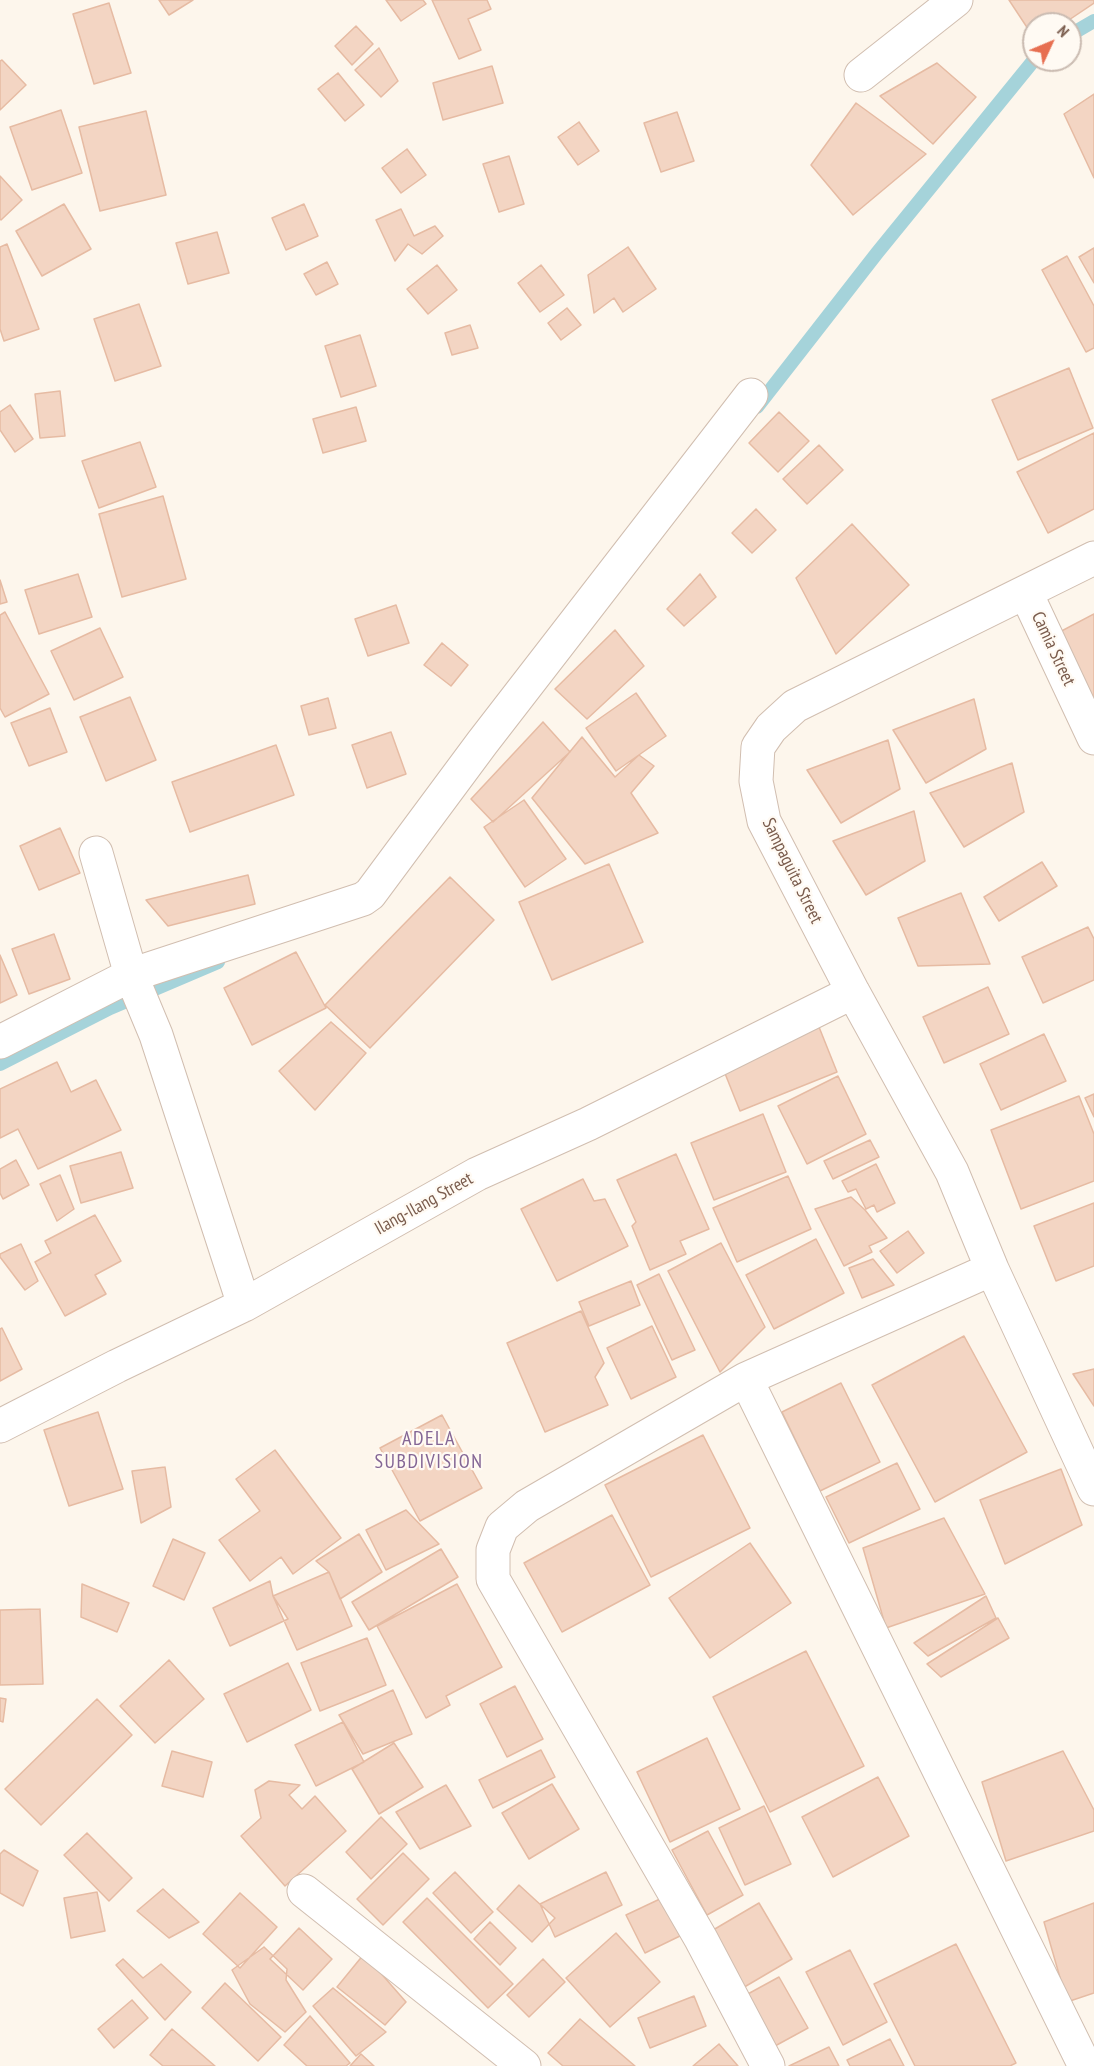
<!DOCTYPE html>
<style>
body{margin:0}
#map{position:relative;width:1094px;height:2066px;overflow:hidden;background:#fdf6ec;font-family:"PT Sans Narrow",sans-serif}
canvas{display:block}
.north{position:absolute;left:1022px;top:12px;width:60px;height:60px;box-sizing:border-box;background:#fffaf3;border:2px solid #cabbb1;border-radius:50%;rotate:46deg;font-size:16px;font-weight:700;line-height:24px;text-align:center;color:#7a5c4d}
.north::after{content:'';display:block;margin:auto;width:21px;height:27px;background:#e76f51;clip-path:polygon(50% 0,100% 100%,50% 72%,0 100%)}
</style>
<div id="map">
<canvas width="1094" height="2066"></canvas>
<div class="north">N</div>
</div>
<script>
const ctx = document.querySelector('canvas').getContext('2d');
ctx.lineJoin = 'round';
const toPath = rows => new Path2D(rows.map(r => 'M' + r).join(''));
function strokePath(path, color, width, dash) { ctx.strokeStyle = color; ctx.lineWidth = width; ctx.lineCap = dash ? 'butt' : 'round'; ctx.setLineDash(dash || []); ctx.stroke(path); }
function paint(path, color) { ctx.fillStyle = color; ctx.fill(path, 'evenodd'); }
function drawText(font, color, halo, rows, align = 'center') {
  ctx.font = font + ' "PT Sans Narrow",sans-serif'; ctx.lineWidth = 4.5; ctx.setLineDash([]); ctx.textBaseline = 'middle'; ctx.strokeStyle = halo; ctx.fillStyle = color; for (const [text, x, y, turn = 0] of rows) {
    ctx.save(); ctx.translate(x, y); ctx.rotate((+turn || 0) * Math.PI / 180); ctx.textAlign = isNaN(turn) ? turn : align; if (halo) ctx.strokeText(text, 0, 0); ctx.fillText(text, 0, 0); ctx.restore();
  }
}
const stream = toPath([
 [1070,35,1094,21],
 [757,407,877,253,1034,60],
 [0,1064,110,1008,218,962]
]);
const building = toPath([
 [159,0,193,0,169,15,159,0],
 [386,0,423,0,426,4,401,21,386,0],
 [432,0,487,0,491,9,468,19,481,50,459,59,432,0],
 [1009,0,1094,0,1094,3,1063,24,1034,24,1034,38,1009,0],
 [109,3,131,73,94,84,73,14,109,3],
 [356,26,373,44,352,65,335,46,356,26],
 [379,48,398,81,381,97,355,70,379,48],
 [2,60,26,85,0,110,0,61,2,60],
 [937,63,976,97,933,144,880,96,937,63],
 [492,66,503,103,443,120,433,83,492,66],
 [338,73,364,105,345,121,318,89,338,73],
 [1094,94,1094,178,1064,114,1094,94],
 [856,103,926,154,853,215,811,165,856,103],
 [61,110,82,173,32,190,10,127,61,110],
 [146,111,166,195,100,211,79,127,146,111],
 [677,112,694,161,661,172,644,123,677,112],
 [579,122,599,151,578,165,558,137,579,122],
 [407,149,426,175,401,193,382,168,407,149],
 [509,156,524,204,499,212,483,164,509,156],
 [0,176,22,200,1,220,0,219,0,176],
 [64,204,91,249,42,276,16,231,64,204],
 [304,204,318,236,286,250,272,218,304,204],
 [401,209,414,236,435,226,443,236,422,254,408,244,395,261,376,220,401,209],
 [217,232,229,273,188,284,176,243,217,232],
 [7,244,39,329,4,341,0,329,0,247,7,244],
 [628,247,656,289,623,312,614,298,594,313,588,275,628,247],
 [1094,248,1094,283,1079,257,1094,248],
 [1067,256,1094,306,1094,348,1086,352,1042,270,1067,256],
 [327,262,338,284,316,295,304,274,327,262],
 [437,265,457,290,428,314,407,289,437,265],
 [541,265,564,295,540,312,518,283,541,265],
 [139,304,161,366,115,381,94,319,139,304],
 [567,308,581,325,561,340,548,323,567,308],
 [470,325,478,348,452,355,445,333,470,325],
 [360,335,376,386,341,397,325,346,360,335],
 [1069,368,1093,428,1018,460,992,400,1069,368],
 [60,391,65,436,40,438,35,394,60,391],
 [10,405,33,439,15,452,0,430,0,412,10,405],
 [356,407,366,441,323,453,313,419,356,407],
 [779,412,809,441,778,472,749,443,779,412],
 [1094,433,1094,509,1048,533,1017,472,1094,433],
 [140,442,156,487,99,508,82,461,140,442],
 [819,445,843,470,807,504,783,479,819,445],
 [163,496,186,579,122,597,99,514,163,496],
 [756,509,776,530,752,553,732,533,756,509],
 [852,524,909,585,836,654,796,578,852,524],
 [78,574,92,617,39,634,25,590,78,574],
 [700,574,716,597,684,626,667,609,700,574],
 [0,580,7,602,0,604,0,580],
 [396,605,409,643,368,656,355,619,396,605],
 [5,612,49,694,5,717,0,708,0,615,5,612],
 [1094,614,1094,725,1052,636,1094,614],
 [100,628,123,677,74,700,51,651,100,628],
 [615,630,644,666,587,719,555,689,615,630],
 [442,643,468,665,451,686,424,665,442,643],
 [636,693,666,736,616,771,586,728,636,693],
 [130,697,156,760,106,781,80,717,130,697],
 [328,698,336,728,309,735,301,706,328,698],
 [974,699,986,749,926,783,893,730,974,699],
 [50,708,67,752,29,766,11,723,50,708],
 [543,722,570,752,493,822,471,799,543,722],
 [391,732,406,774,367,788,352,745,391,732],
 [582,737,615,777,639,755,654,766,631,793,658,833,585,864,532,798,582,737],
 [888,740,900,789,841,823,807,770,888,740],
 [276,745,294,795,190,832,172,782,276,745],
 [1012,763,1024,812,964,847,930,793,1012,763],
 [524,800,566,859,525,887,484,827,524,800],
 [914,811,925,861,866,895,833,841,914,811],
 [60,828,80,873,39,890,20,846,60,828],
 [1042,862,1057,886,999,921,984,897,1042,862],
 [609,864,643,942,552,980,519,902,609,864],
 [248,875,255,904,168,926,146,900,248,875],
 [450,877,494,920,370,1048,325,1005,450,877],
 [961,893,990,964,918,966,898,918,961,893],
 [1088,927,1094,939,1094,980,1043,1003,1022,957,1088,927],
 [54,934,70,979,29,994,12,949,54,934],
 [296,952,326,1008,252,1045,224,988,296,952],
 [0,955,17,995,0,1003,0,955],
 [988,987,1009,1034,944,1063,923,1017,988,987],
 [331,1022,366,1053,315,1110,279,1071,331,1022],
 [817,1022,837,1072,740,1111,720,1061,817,1022],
 [1044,1034,1066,1081,1001,1110,980,1064,1044,1034],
 [57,1062,71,1092,96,1080,121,1130,38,1169,18,1129,0,1138,0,1089,57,1062],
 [838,1076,866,1134,807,1164,778,1106,838,1076],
 [1094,1094,1094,1117,1085,1098,1094,1094],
 [1079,1096,1094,1134,1094,1181,1021,1209,991,1130,1079,1096],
 [763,1114,786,1172,714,1200,691,1143,763,1114],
 [870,1140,879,1157,833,1179,824,1161,870,1140],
 [121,1152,133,1188,81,1203,70,1166,121,1152],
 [676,1154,709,1229,680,1241,686,1254,650,1270,632,1226,636,1222,617,1180,676,1154],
 [16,1160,29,1185,3,1199,0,1193,0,1169,16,1160],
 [876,1164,895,1203,877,1212,874,1205,866,1209,856,1189,848,1192,842,1181,876,1164],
 [60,1175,74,1209,57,1221,40,1184,60,1175],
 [788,1176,811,1229,737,1262,713,1208,788,1176],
 [583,1179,594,1201,605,1199,628,1246,557,1281,521,1209,583,1179],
 [851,1197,865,1210,887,1238,869,1246,872,1252,844,1266,815,1209,851,1197],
 [1094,1203,1094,1266,1056,1281,1034,1226,1094,1203],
 [95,1215,121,1261,95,1275,106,1294,65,1316,35,1262,51,1253,45,1241,95,1215],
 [908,1231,924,1253,897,1273,880,1251,908,1231],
 [816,1239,844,1293,774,1329,746,1275,816,1239],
 [721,1243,765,1327,720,1372,668,1271,721,1243],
 [21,1244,38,1281,25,1290,0,1257,0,1254,21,1244],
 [873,1259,894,1285,862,1298,849,1268,873,1259],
 [659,1274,695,1350,672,1360,637,1285,659,1274],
 [631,1281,640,1305,589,1326,579,1302,631,1281],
 [581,1311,604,1363,595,1377,608,1405,545,1432,507,1343,581,1311],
 [652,1326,676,1377,631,1399,607,1348,652,1326],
 [2,1328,22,1369,0,1381,0,1329,2,1328],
 [964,1336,1027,1452,935,1502,872,1385,964,1336],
 [1094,1369,1094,1406,1073,1374,1094,1369],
 [841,1383,880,1462,820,1491,782,1412,841,1383],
 [98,1412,123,1489,69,1506,44,1430,98,1412],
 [442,1415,482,1488,420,1521,380,1448,442,1415],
 [703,1435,750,1528,651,1577,605,1485,703,1435],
 [275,1450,341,1538,293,1574,281,1557,250,1581,219,1540,260,1511,236,1479,275,1450],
 [897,1463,920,1509,849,1543,826,1497,897,1463],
 [165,1467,171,1507,141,1523,132,1471,165,1467],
 [1061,1469,1082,1525,1005,1564,980,1500,1061,1469],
 [406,1510,439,1544,386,1570,366,1530,406,1510],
 [612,1515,650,1585,562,1632,524,1563,612,1515],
 [944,1518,985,1594,886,1628,863,1548,944,1518],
 [359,1534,382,1572,340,1599,329,1572,316,1561,359,1534],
 [173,1539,205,1553,184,1600,153,1586,173,1539],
 [750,1543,791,1603,710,1658,669,1598,750,1543],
 [441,1549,458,1577,369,1630,352,1602,441,1549],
 [329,1572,352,1626,297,1650,273,1596,329,1572],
 [270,1581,273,1596,288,1619,230,1646,213,1608,270,1581],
 [82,1584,129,1603,117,1632,81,1617,82,1584],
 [457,1584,502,1667,446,1696,450,1705,426,1718,377,1626,457,1584],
 [986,1596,996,1618,928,1656,914,1643,986,1596],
 [40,1609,43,1684,0,1685,0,1610,40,1609],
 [998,1618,1009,1638,941,1677,927,1664,998,1618],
 [367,1638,386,1685,320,1711,301,1663,367,1638],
 [806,1651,864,1766,770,1812,713,1697,806,1651],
 [169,1660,204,1699,155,1743,120,1706,169,1660],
 [288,1663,311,1710,247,1742,224,1694,288,1663],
 [515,1686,543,1739,507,1757,480,1704,515,1686],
 [393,1690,412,1734,363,1754,339,1715,393,1690],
 [0,1698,6,1699,3,1722,0,1721,0,1698],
 [97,1699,132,1735,41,1825,5,1789,97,1699],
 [343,1722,364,1762,316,1786,295,1745,343,1722],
 [707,1738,740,1809,670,1842,637,1772,707,1738],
 [394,1743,423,1787,379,1814,352,1769,394,1743],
 [541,1750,555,1777,493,1808,479,1780,541,1750],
 [172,1751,212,1762,203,1797,162,1786,172,1751],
 [1063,1751,1094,1810,1094,1831,1006,1861,982,1782,1063,1751],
 [878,1777,909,1836,833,1877,802,1817,878,1777],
 [269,1781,300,1785,289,1795,302,1809,315,1796,346,1831,285,1886,241,1836,261,1818,255,1790,269,1781],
 [552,1784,579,1829,529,1859,502,1813,552,1784],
 [446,1785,471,1826,420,1849,396,1812,446,1785],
 [764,1806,791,1864,745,1885,719,1828,764,1806],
 [381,1817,407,1844,371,1879,346,1852,381,1817],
 [708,1831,743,1895,707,1915,672,1850,708,1831],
 [87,1833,132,1878,109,1901,64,1855,87,1833],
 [4,1850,38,1871,23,1906,0,1893,0,1854,4,1850],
 [403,1853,429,1879,383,1925,357,1899,403,1853],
 [455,1872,493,1912,471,1933,433,1893,455,1872],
 [606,1872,622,1905,555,1937,540,1904,606,1872],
 [519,1885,555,1918,532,1942,497,1909,519,1885],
 [163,1889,199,1922,169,1938,137,1911,163,1889],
 [97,1892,105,1931,71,1938,64,1898,97,1892],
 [240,1893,277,1927,240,1968,203,1934,240,1893],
 [427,1898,513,1984,488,2008,403,1922,427,1898],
 [662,1898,680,1936,645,1953,626,1915,662,1898],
 [759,1903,792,1959,741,1989,708,1933,759,1903],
 [1094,1903,1094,1993,1067,2002,1044,1922,1094,1903],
 [490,1922,516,1948,500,1965,474,1939,490,1922],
 [299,1928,332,1959,303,1990,270,1959,299,1928],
 [616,1933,660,1982,610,2027,566,1978,616,1933],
 [956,1944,1016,2063,1010,2066,915,2066,874,1984,956,1944],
 [264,1947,287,1969,286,1980,306,2012,285,2032,250,2004,232,1970,264,1947],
 [850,1950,887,2022,843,2045,806,1972,850,1950],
 [364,1954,406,2002,385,2025,337,1987,364,1954],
 [123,1959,143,1978,161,1964,191,1992,165,2020,116,1965,123,1959],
 [543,1959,565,1982,529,2017,507,1995,543,1959],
 [779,1977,808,2028,775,2046,746,1995,779,1977],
 [225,1983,281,2037,258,2061,202,2008,225,1983],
 [333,1988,386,2032,356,2056,313,2006,333,1988],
 [694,1996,706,2026,650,2048,638,2018,694,1996],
 [132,2000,148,2018,114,2048,98,2029,132,2000],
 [310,2016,350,2063,346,2066,307,2066,284,2045,310,2016],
 [580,2019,635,2066,563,2066,548,2053,580,2019],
 [172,2029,215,2066,163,2066,150,2055,172,2029],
 [890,2039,904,2066,850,2066,847,2060,890,2039],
 [719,2044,738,2066,693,2066,719,2044],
 [829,2047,839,2066,789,2066,829,2047],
 [361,2054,374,2066,350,2066,361,2054]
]);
const minor = toPath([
 [861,75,956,0],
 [1026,593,1094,738],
 [96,853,131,975,156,1035,244,1305],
 [0,1042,131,975,363,899,370,894,482,743,751,395],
 [992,1269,1094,1489],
 [746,1379,1085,2066],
 [0,1426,117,1366,244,1305,477,1174,588,1124,853,992],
 [304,1891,524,2066],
 [768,2066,701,1939,493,1579,493,1550,502,1527,527,1506,746,1379,992,1269,952,1172,853,992,764,821,756,781,758,747,771,728,795,706,1094,558]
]);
const streetNames = [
 ["Camia Street",1053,649,65],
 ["Sampaguita Street",792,871,64],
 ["Ilang-Ilang Street",424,1204,-29]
];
const neighbourhoodNames = [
 ["ADELA",429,1439],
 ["SUBDIVISION",429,1462]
];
strokePath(stream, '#a5d3da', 14);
paint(building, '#f3d5c3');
strokePath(building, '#e6bba3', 1.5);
strokePath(minor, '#d1beb0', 35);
strokePath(minor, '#fff', 33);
drawText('18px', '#7a5c4d', '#fffaf3', streetNames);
ctx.letterSpacing = '1.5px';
drawText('20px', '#846695', '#fffaf3', neighbourhoodNames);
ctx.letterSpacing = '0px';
</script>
